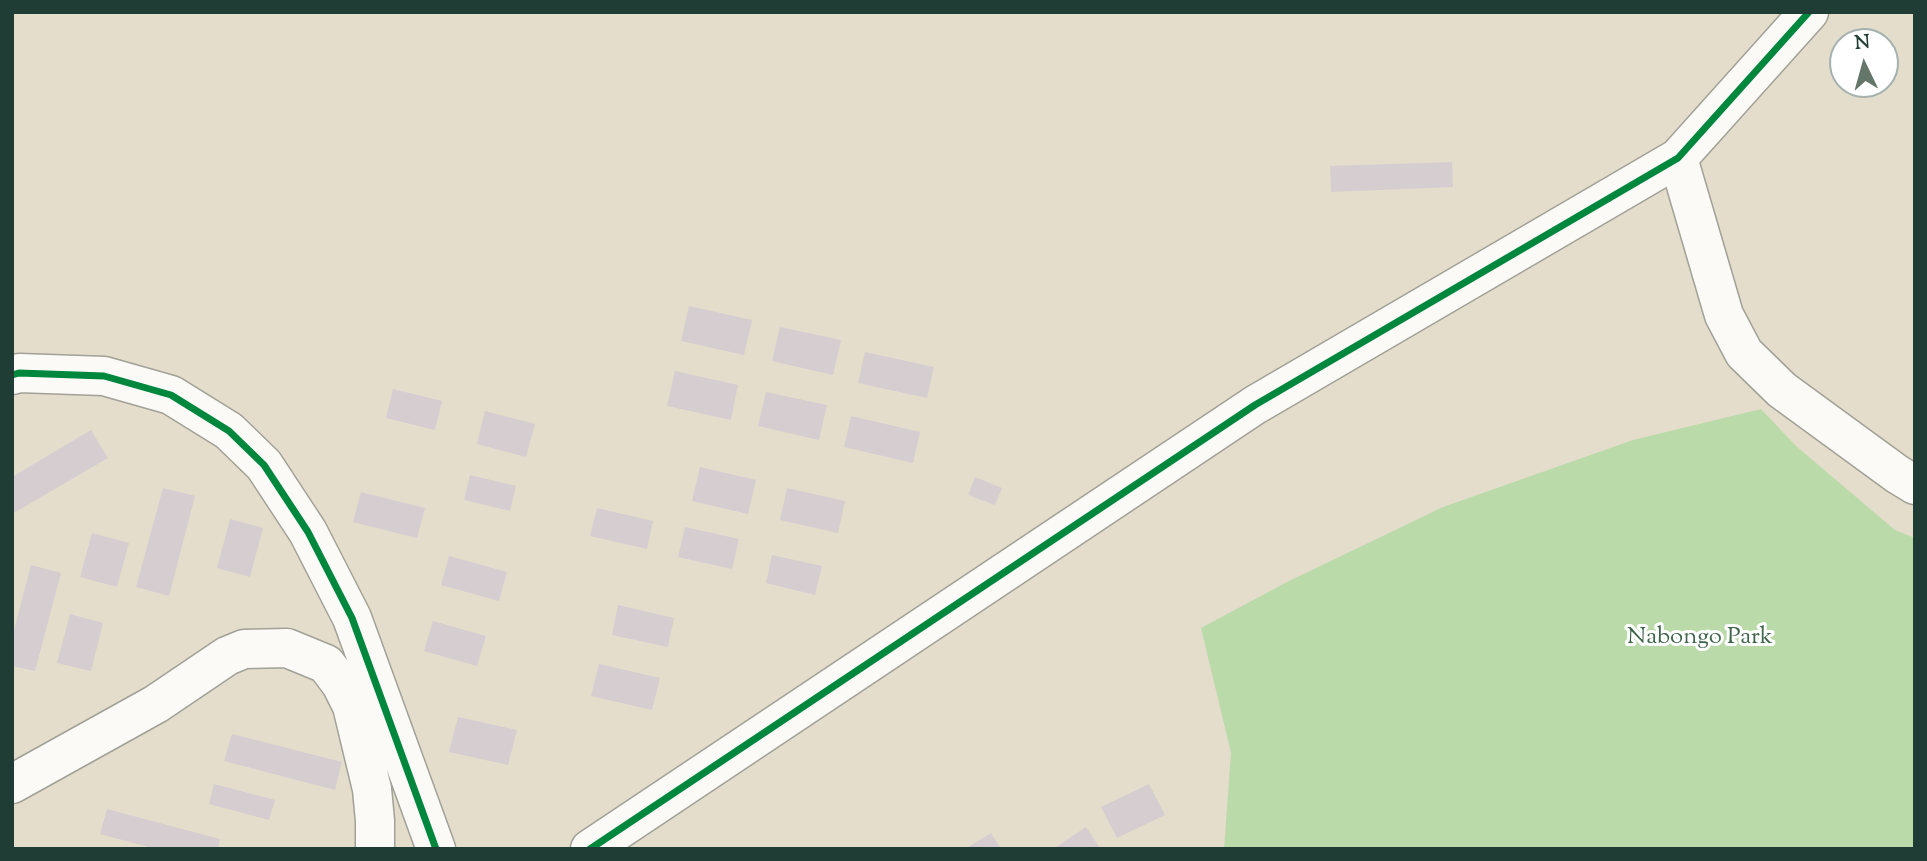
<!DOCTYPE html>
<style>
body{margin:0}
#map{position:relative;width:1927px;height:861px;overflow:hidden;background:#e4ddcc;font-family:"Sorts Mill Goudy",serif}
canvas{display:block}
.frame{position:absolute;inset:0;border:14px solid #1f3d34;pointer-events:none}
.north{position:absolute;left:1829px;top:28px;width:70px;height:70px;box-sizing:border-box;background:#fff;border:2px solid #a5b1ae;border-radius:50%;rotate:355deg;font-size:19px;font-weight:700;line-height:28px;text-align:center;color:#1f3d34}
.north::after{content:'';display:block;margin:auto;width:24px;height:32px;background:#647569;clip-path:polygon(50% 0,100% 100%,50% 72%,0 100%)}
</style>
<div id="map">
<canvas width="1927" height="861"></canvas>
<div class="frame"></div>
<div class="north">N</div>
</div>
<script>
const ctx = document.querySelector('canvas').getContext('2d');
ctx.lineJoin = 'round';
function paint(path, color) { ctx.fillStyle = color; ctx.fill(path, 'evenodd'); }
const toPath = rows => new Path2D(rows.map(r => 'M' + r).join(''));
function strokePath(path, color, width, dash) { ctx.strokeStyle = color; ctx.lineWidth = width; ctx.lineCap = dash ? 'butt' : 'round'; ctx.setLineDash(dash || []); ctx.stroke(path); }
function drawText(font, color, halo, rows, align = 'center') {
  ctx.font = font + ' "Sorts Mill Goudy",serif'; ctx.lineWidth = 6; ctx.setLineDash([]); ctx.textBaseline = 'middle'; ctx.strokeStyle = halo; ctx.fillStyle = color; for (const [text, x, y, turn = 0] of rows) {
    ctx.save(); ctx.translate(x, y); ctx.rotate((+turn || 0) * Math.PI / 180); ctx.textAlign = isNaN(turn) ? turn : align; if (halo) ctx.strokeText(text, 0, 0); ctx.fillText(text, 0, 0); ctx.restore();
  }
}
const green = toPath([
 [1761,409,1796,446,1895,530,1915,538,1915,849,1224,849,1231,753,1201,628,1287,582,1443,507,1633,440]
]);
const building = toPath([
 [1452,162,1453,187,1331,192,1330,166],
 [689,306,752,320,744,355,681,341],
 [780,327,841,340,833,375,772,361],
 [865,352,934,367,927,398,858,383],
 [675,371,738,385,731,420,667,406],
 [393,389,442,401,435,430,386,418],
 [766,392,827,405,819,440,758,426],
 [485,411,535,424,526,457,477,444],
 [851,416,920,432,913,463,844,447],
 [91,430,108,458,12,514,12,477],
 [700,467,756,480,748,514,692,501],
 [470,475,516,486,510,511,464,500],
 [975,477,1002,488,995,505,968,495],
 [163,488,195,496,169,596,136,587],
 [787,488,845,501,838,533,780,520],
 [361,492,425,508,417,538,353,522],
 [597,508,653,521,647,549,590,536],
 [230,519,263,528,250,577,217,568],
 [685,527,739,539,732,569,678,557],
 [92,533,129,543,117,587,80,577],
 [772,555,822,566,815,595,766,583],
 [449,556,507,572,499,601,441,585],
 [31,565,61,573,35,671,12,666,12,638],
 [618,605,674,618,668,647,612,635],
 [70,614,103,623,91,671,57,663],
 [433,621,486,636,477,666,424,651],
 [599,664,660,678,652,710,591,696],
 [458,717,517,730,508,765,449,752],
 [232,734,342,762,335,790,224,761],
 [214,784,275,800,269,820,209,804],
 [1149,784,1165,815,1117,838,1101,807],
 [107,809,220,839,218,849,156,849,100,834],
 [1086,827,1101,849,1053,849],
 [991,833,1001,849,965,849]
]);
const minor = toPath([
 [1678,158,1724,315,1744,353,1782,390,1897,474,1915,485],
 [12,375,19,373,104,376,171,395,229,431,264,465,308,532,352,618,436,849],
 [12,784,156,704,227,656,244,649,287,648,326,664,341,684,352,706,372,789,375,821,375,849],
 [590,849,1255,405,1678,158,1809,12]
]);
const cycleway = toPath([
 [12,375,19,373,104,376,171,395,229,431,264,465,308,532,352,618,436,849],
 [590,849,1255,405,1678,158,1809,12]
]);
const parkNames = [
 ["Nabongo Park",1700,639]
];
paint(green, '#bbdaa9');
paint(building, '#d6cdd0');
strokePath(minor, '#a1a197', 41);
strokePath(minor, '#fbfaf7', 38);
strokePath(cycleway, '#00873e', 7);
drawText('24px', '#3e644a', '#fff', parkNames);
</script>
